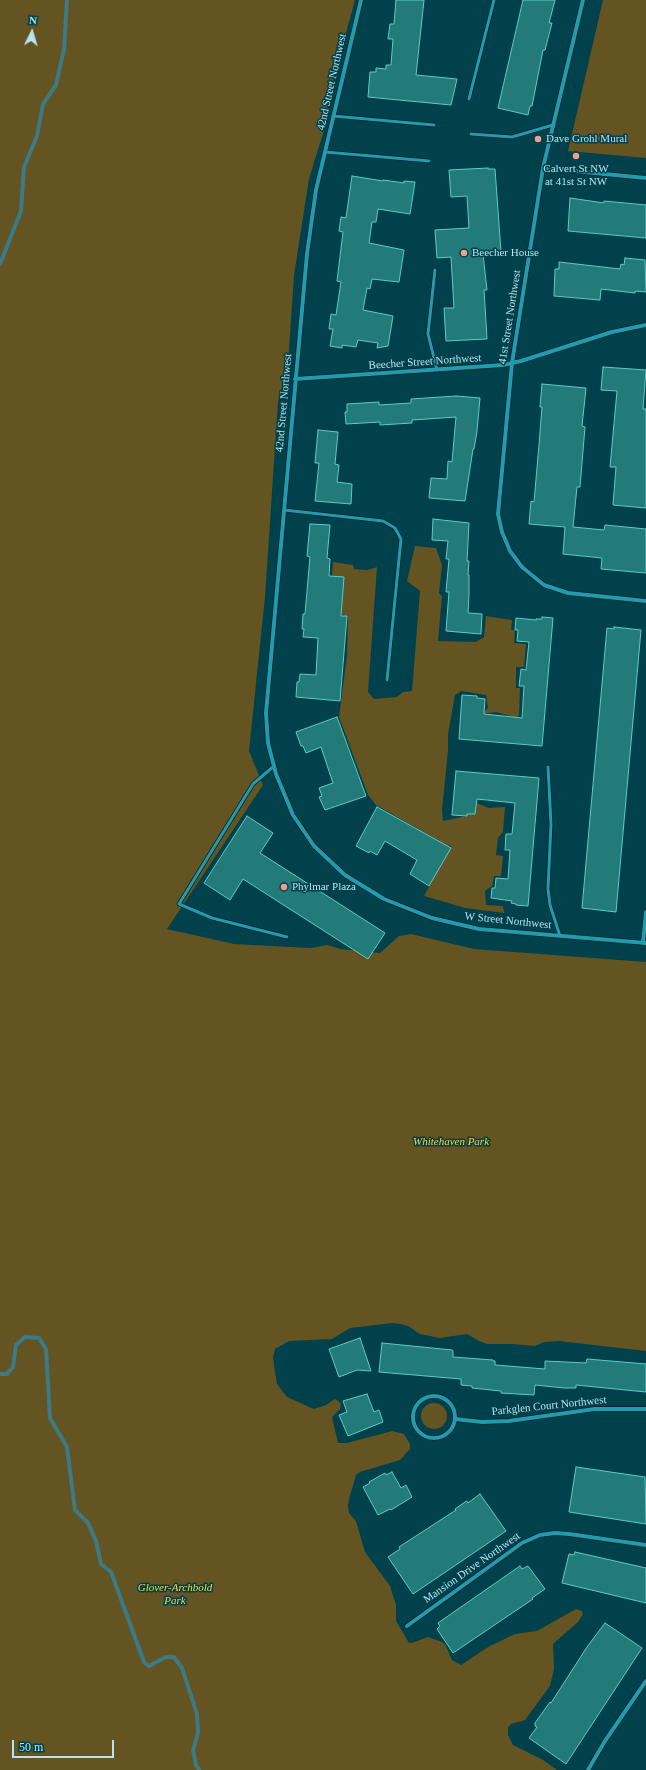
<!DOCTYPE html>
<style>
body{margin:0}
#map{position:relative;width:646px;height:1770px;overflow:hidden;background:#00414c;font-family:Georgia,serif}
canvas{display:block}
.north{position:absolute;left:12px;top:12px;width:40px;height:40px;-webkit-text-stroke:3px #00414c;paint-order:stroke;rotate:5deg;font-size:11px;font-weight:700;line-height:16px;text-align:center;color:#b5e5ee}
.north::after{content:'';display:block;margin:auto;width:14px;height:18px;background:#b5e5ee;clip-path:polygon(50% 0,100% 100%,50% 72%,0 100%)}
.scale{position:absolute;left:12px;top:1740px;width:102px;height:18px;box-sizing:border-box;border:2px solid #b5e5ee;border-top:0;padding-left:5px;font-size:12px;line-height:14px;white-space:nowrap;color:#b5e5ee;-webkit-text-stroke:3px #00414c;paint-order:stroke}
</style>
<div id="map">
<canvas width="646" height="1770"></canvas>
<div class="north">N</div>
<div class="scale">50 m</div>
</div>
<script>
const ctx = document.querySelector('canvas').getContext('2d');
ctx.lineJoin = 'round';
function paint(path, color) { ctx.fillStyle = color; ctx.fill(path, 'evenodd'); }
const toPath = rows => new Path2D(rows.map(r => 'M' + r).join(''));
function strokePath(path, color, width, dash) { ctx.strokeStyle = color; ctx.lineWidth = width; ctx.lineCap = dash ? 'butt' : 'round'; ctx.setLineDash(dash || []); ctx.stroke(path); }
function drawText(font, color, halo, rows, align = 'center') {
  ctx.font = font + ' Georgia,serif'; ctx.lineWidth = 3; ctx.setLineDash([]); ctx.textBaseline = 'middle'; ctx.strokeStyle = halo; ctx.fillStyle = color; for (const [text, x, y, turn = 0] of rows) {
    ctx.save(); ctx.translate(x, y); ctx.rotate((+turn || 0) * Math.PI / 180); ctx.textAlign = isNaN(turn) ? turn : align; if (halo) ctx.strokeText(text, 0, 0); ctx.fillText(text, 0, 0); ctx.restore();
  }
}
const green = toPath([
 [0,0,355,0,332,84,324,130,309,179,294,275,288,365,278,402,265,597,249,751,263,785,167,929,234,944,311,948,327,945,341,949,380,953,399,936,411,934,474,949,646,962,646,1351,559,1341,544,1342,535,1346,512,1344,487,1344,479,1341,467,1334,440,1338,420,1334,408,1326,401,1324,392,1323,350,1328,332,1339,289,1341,275,1349,273,1358,277,1384,287,1397,314,1409,326,1405,335,1399,341,1403,340,1409,332,1417,338,1443,347,1443,392,1431,404,1434,410,1444,410,1449,400,1460,360,1472,356,1475,349,1499,348,1506,349,1513,356,1521,365,1552,390,1586,396,1605,396,1621,409,1643,412,1643,428,1637,442,1642,446,1646,452,1660,461,1665,488,1647,515,1634,537,1631,576,1609,582,1611,583,1614,578,1622,553,1644,554,1669,550,1686,525,1720,511,1724,508,1727,508,1735,513,1745,543,1760,557,1770,0,1770],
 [603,0,646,0,646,158,568,151],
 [415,546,436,548,442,565,439,593,442,596,438,641,476,642,484,637,486,616,512,620,511,630,515,630,514,643,526,644,524,667,516,667,516,688,520,688,519,715,516,718,496,712,482,714,488,708,486,695,461,691,455,695,448,734,448,750,442,810,443,821,467,816,467,814,475,814,476,803,489,808,505,807,503,832,498,838,496,855,503,856,501,876,494,876,492,886,485,891,486,905,503,906,504,913,465,908,424,896,451,846,446,845,376,805,368,795,339,717,347,655,348,617,341,614,344,578,332,576,333,562,353,565,354,569,368,570,377,567,368,692,374,699,397,697,403,692,412,691,420,591,407,581],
 '421 1416a13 13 0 1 1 26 0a13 13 0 1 1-26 0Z'
]);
const stream = toPath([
 [0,264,21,211,24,167,37,136,43,104,56,85,64,49,67,0],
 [0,1374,7,1374,13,1367,16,1345,25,1337,39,1338,46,1349,50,1418,67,1447,75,1510,88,1523,96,1541,101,1564,111,1572,144,1662,149,1666,166,1657,174,1657,182,1668,197,1714,198,1733,193,1750,196,1765,199,1770]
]);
const building = toPath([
 [396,0,424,0,416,75,457,79,451,105,368,97,370,72,376,72,376,68,386,69,386,65,391,65,393,39,388,39,390,24,394,24,396,0],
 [523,0,555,0,549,23,552,23,545,50,543,50,532,106,530,106,528,115,498,108,523,0],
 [488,168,488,169,495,169,501,252,483,254,487,290,484,290,487,339,446,341,444,308,454,308,451,257,437,258,435,230,469,228,467,196,451,197,449,170,488,168],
 [352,176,383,181,383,180,404,183,404,181,415,182,410,214,378,209,376,222,372,222,369,243,404,250,399,282,372,279,370,289,367,288,363,310,393,316,388,346,377,348,378,343,358,340,356,347,342,345,342,348,330,346,333,329,329,329,331,314,336,315,341,282,337,281,343,232,339,231,341,217,346,218,352,176],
 [570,198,604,203,604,201,646,205,646,238,568,231,570,198],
 [625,258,645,260,646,292,635,291,635,293,601,289,600,300,554,296,555,269,559,269,559,262,620,269,621,264,624,265,625,258],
 [603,367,646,370,643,409,646,409,646,508,613,505,616,467,610,467,617,391,601,390,603,367],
 [542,384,586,388,582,426,585,427,580,487,577,487,573,527,604,530,605,525,646,529,646,573,601,569,602,558,563,554,565,527,529,524,531,501,534,502,539,445,542,407,540,407,542,384],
 [456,396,480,398,477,431,474,449,473,449,465,501,429,498,431,478,447,479,448,461,452,462,456,417,412,420,412,423,380,425,380,422,346,424,345,412,347,412,347,404,379,402,379,405,411,403,411,399,456,396],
 [318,430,338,432,335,464,339,465,337,482,352,484,351,504,315,501,319,463,315,463,318,430],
 [433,519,469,523,467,561,469,561,468,575,469,575,469,594,468,613,482,614,481,634,446,631,449,592,446,592,449,559,446,559,448,541,432,540,433,519],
 [310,524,330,525,327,558,330,559,329,576,344,577,341,616,347,616,340,701,296,697,297,682,299,682,300,674,316,675,318,638,303,637,304,629,302,629,303,614,305,614,310,557,307,556,310,524],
 [542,617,553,618,542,746,459,739,462,695,477,696,477,698,485,699,484,714,522,718,524,686,519,686,521,669,526,670,529,642,517,641,518,630,515,630,516,618,536,620,536,619,542,619,542,617],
 [614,627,641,630,616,912,582,908,607,628,614,629,614,627],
 [337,717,366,796,325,810,319,797,322,796,319,788,333,783,321,747,306,753,303,746,301,746,296,732,337,717],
 [456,771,539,778,528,906,516,905,516,904,511,903,512,901,491,898,492,888,495,888,496,878,508,879,510,850,505,850,506,834,512,834,515,803,477,799,475,814,467,814,467,816,452,815,456,771],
 [377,807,451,848,429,886,410,874,417,860,385,841,377,855,370,851,369,853,356,846,377,807],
 [247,816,273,833,260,853,385,933,368,959,243,879,230,900,204,883,247,816],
 [360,1338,371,1371,357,1370,339,1377,329,1349,360,1338],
 [382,1343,452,1350,453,1351,453,1357,493,1360,493,1361,495,1361,495,1365,545,1369,545,1361,586,1363,587,1359,646,1364,646,1392,576,1385,576,1388,564,1388,535,1385,534,1395,501,1393,501,1391,472,1388,472,1386,461,1385,461,1379,379,1372,382,1343],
 [367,1394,374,1412,379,1410,383,1422,348,1436,339,1415,347,1412,343,1401,367,1394],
 [576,1467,645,1477,646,1524,569,1512,576,1467],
 [392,1472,401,1488,406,1485,412,1497,391,1510,390,1509,378,1515,363,1487,370,1483,369,1482,385,1473,386,1475,392,1472],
 [480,1494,506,1531,413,1594,388,1557,400,1549,399,1547,456,1510,455,1509,465,1502,467,1501,468,1503,480,1494],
 [575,1552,646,1568,646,1603,562,1583,569,1554,574,1555,575,1552],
 [520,1566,522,1569,528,1566,545,1589,532,1598,533,1599,453,1653,437,1629,440,1626,438,1623,520,1566],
 [605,1623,642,1648,566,1764,529,1738,537,1727,535,1726,535,1723,550,1702,551,1703,587,1647,605,1623]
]);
const service = toPath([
 [469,99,494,0],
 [333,116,434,125],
 [471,134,512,137,553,125],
 [325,152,429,161],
 [435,270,428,334,437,370],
 [284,510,383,521,395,528,401,539,387,680],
 [274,766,253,784,179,904,212,918,287,937],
 [548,767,551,824,548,889,550,905,560,936]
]);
const minor = toPath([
 [361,0,316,190,307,254,266,713,268,743,276,774,293,815,314,846,345,875,384,899,432,918,479,929,646,943],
 [583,0,543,168,512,363,498,514,502,532,510,551,522,567,544,585,568,593,646,601],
 [543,168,646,178],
 [295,379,503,365,521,361,612,332,646,325],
 [643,943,646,912],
 '413 1417a21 21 0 1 1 42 0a21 21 0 1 1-42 0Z',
 [455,1419,482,1422,509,1421,595,1409,646,1409],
 [407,1626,522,1543,540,1535,555,1533,569,1534,646,1545],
 [588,1770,605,1741,646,1681]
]);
const markers = [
 [538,139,4,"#f49d8c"],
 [576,156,4,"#f49d8c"],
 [464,253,4,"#f49d8c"],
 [284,887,4,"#f49d8c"]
];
const streetNames = [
 ["42nd Street Northwest",332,82,-77],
 ["41st Street Northwest",510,317,-81],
 ["Beecher Street Northwest",425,362,-4],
 ["42nd Street Northwest",284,403,-85],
 ["W Street Northwest",508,921,6],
 ["Parkglen Court Northwest",549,1406,-6],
 ["Mansion Drive Northwest",472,1568,-35]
];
const poiNames = [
 ["Dave Grohl Mural",546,139],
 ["Calvert St NW",576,169,"center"],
 ["at 41st St NW",576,182,"center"],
 ["Beecher House",472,253],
 ["Phylmar Plaza",292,887]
];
const parkNames = [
 ["Whitehaven Park",451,1142],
 ["Glover-Archbold",175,1588],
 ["Park",175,1601]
];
paint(green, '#645421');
strokePath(stream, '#3c7a86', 4);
paint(building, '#227b78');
strokePath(building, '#5cccc7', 1);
strokePath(service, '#02262c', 4.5);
strokePath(minor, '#02262c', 5.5);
strokePath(service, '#249aae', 3);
strokePath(minor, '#249aae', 4);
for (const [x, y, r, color] of markers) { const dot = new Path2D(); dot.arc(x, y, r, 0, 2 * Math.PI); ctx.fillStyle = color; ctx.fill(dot); strokePath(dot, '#00414c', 1.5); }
drawText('11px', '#b5e5ee', '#00414c', streetNames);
drawText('11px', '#b5e5ee', '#00414c', poiNames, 'left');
drawText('italic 11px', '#fed44a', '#00414c', parkNames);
</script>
